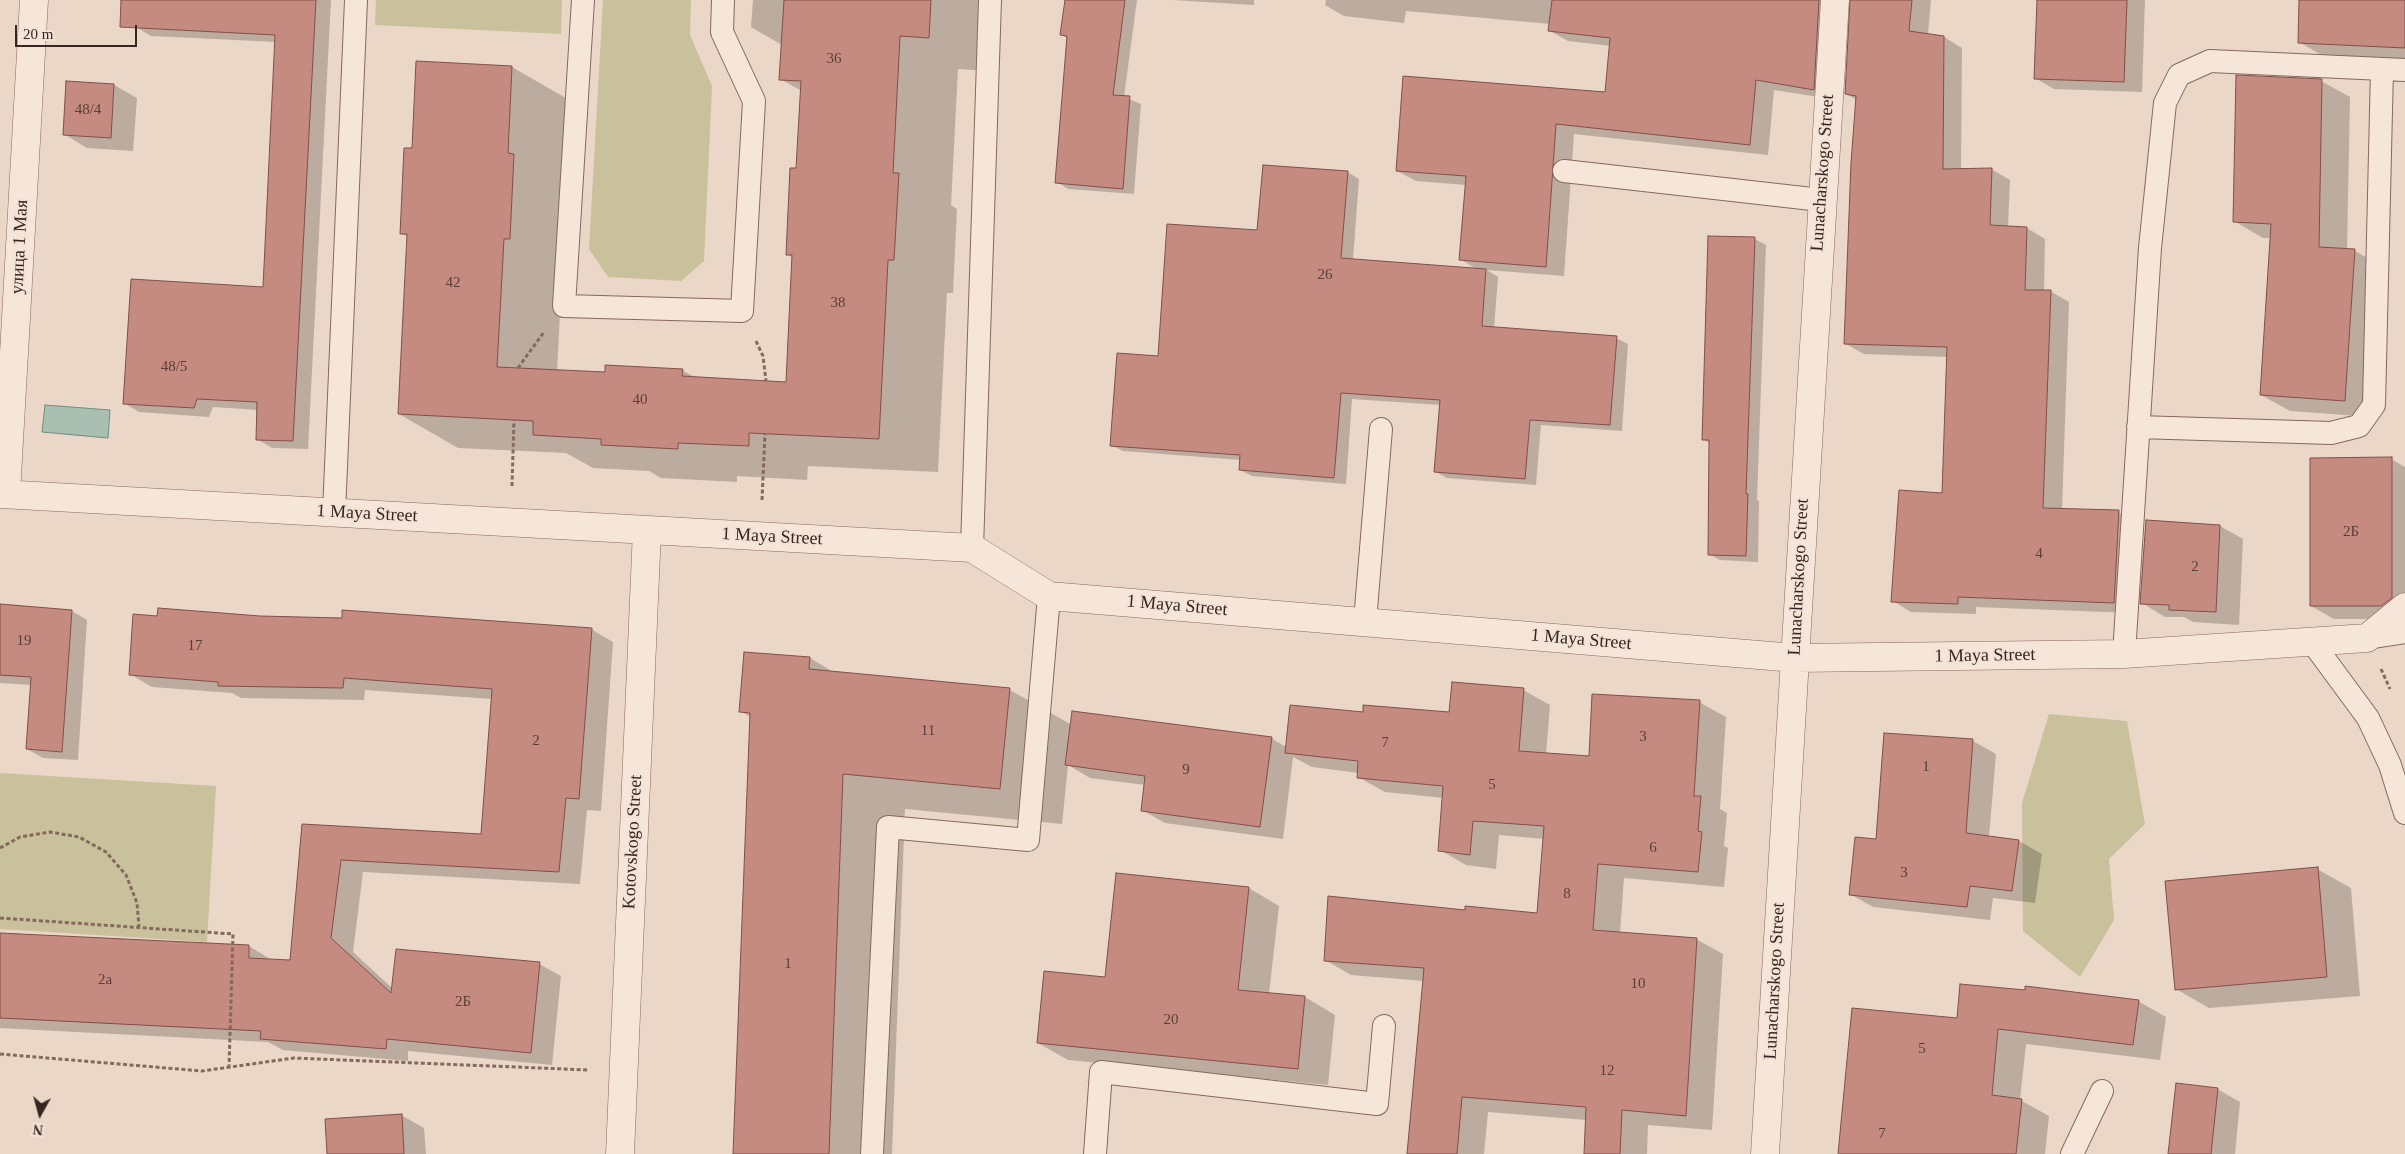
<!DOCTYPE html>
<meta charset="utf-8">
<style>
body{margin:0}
#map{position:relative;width:2405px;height:1154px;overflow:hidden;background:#ebd7c7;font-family:Georgia,serif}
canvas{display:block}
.north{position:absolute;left:15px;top:1089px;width:50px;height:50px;-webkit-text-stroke:4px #f3e3d6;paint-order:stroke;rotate:187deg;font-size:14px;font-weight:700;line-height:20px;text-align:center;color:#362520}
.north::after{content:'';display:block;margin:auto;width:18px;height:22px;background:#362520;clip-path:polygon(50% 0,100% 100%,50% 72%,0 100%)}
.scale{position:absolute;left:15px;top:25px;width:122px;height:22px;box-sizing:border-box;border:2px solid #362520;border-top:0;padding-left:6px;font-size:15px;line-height:18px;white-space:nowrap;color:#362520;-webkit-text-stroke:4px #f3e3d6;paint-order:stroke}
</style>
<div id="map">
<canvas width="2405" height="1154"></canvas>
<div class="north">N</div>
<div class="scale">20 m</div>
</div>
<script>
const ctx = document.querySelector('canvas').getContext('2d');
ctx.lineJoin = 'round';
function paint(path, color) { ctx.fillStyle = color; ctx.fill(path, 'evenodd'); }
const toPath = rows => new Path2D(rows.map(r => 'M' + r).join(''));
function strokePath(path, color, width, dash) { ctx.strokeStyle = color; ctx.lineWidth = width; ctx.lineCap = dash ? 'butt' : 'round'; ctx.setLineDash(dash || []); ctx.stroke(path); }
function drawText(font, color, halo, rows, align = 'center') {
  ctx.font = font + ' Georgia,serif'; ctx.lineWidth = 4.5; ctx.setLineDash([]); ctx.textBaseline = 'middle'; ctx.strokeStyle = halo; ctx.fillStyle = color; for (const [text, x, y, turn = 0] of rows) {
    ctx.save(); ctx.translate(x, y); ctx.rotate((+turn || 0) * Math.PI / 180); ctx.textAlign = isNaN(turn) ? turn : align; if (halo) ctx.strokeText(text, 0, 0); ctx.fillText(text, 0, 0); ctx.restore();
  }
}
const green = toPath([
 [376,0,562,0,561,34,375,25],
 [603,0,691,0,690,35,712,86,704,261,681,281,608,277,589,249],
 [2049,714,2127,721,2145,824,2109,859,2114,920,2080,977,2023,931,2022,803],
 [0,773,216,786,207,942,0,929]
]);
const water = toPath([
 [45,405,110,410,108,438,42,432,45,405]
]);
const shadow = toPath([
 [137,0,331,0,308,449,272,448,257,439,258,410,213,407,209,417,139,412,124,403,264,289,276,42,151,36,136,27],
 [753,0,990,0,987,71,958,69,951,205,957,209,953,293,947,293,938,472,808,466,807,480,737,476,737,482,661,478,649,471,593,468,566,453,458,448,399,414,408,237,401,233,413,149,417,63,512,67,571,101,557,371,606,374,682,370,696,378,787,383,793,258,787,254,798,169,802,91,780,79,782,45,751,27],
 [1066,0,1137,0,1124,97,1141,104,1134,194,1068,189,1057,182,1068,39,1062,35],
 [1172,0,1254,0,1254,5],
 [1326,0,1842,0,1832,99,1774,90,1768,155,1574,134,1564,276,1487,270,1498,277,1494,328,1616,338,1628,344,1622,431,1541,425,1536,485,1447,478,1436,472,1441,405,1352,399,1346,484,1252,476,1240,470,1241,460,1123,451,1111,445,1159,357,1259,232,1347,172,1359,179,1353,260,1478,270,1460,259,1466,185,1416,181,1397,171,1606,93,1611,46,1568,41,1550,31,1550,24,1406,11,1404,23,1344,16,1325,5],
 [1852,0,1931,0,1928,35,1944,37,1962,48,1961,169,1991,169,2010,180,2008,227,2027,228,2045,239,2044,291,2050,291,2069,302,2062,510,2118,512,2137,522,2132,613,1976,607,1976,614,1911,612,1893,601,1943,494,1948,357,1864,354,1846,344,1857,100,1846,94],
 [2038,0,2145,0,2142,92,2054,89,2035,78],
 [2300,0,2405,0,2405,65,2332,61,2299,42],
 [2321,81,2350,97,2347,250,2355,251,2383,267,2373,417,2290,411,2261,395,2271,238,2263,238,2234,221],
 [114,85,137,98,133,151,87,148,64,134],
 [1709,237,1755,239,1766,245,1757,500,1759,501,1758,562,1720,560,1709,554,1711,444,1703,439],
 [2391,459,2405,467,2405,619,2334,619,2311,606],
 [2147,521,2220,526,2243,539,2239,625,2193,622,2184,617,2165,617,2142,603],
 [0,605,72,611,87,620,78,760,43,758,27,749,32,685,0,683],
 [158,617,260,618,591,629,613,642,601,811,587,810,580,884,363,872,353,952,393,989,539,964,561,976,552,1065,408,1051,408,1061,283,1050,268,1042,0,1028,0,934,249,946,270,959,291,961,303,825,482,836,492,699,365,690,364,700,241,698,232,693,152,687,130,674],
 [810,658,835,673,1010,690,1072,725,1271,738,1286,747,1364,713,1451,713,1523,690,1550,705,1546,754,1590,757,1699,702,1726,717,1720,809,1727,813,1724,846,1728,848,1724,887,1624,878,1620,933,1696,939,1723,954,1712,1130,1648,1125,1647,1154,1585,1154,1586,1120,1488,1112,1484,1154,1408,1154,1424,981,1351,975,1325,960,1466,912,1539,914,1544,839,1499,835,1496,869,1466,865,1440,850,1444,798,1385,792,1358,777,1359,773,1312,767,1293,757,1283,839,1165,823,1142,810,1145,785,1090,778,1068,765,1062,824,905,809,892,1154,734,1154,751,717,740,711],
 [1973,741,1996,754,1989,837,2019,841,2042,854,2035,903,1993,898,1990,920,1873,907,1850,894,1877,840],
 [2317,869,2351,888,2360,996,2209,1008,2176,989],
 [1117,874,1249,888,1279,906,1269,994,1305,997,1335,1015,1328,1085,1068,1060,1038,1043,1106,978],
 [2138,1001,2166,1017,2160,1060,2026,1044,2020,1100,2049,1116,2045,1154,1839,1154,1958,1019],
 [2217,1089,2240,1102,2235,1154,2169,1154],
 [401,1115,424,1128,426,1154,329,1154]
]);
const building = toPath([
 [121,0,316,0,293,441,256,440,257,402,197,399,194,408,123,404,131,279,263,287,275,35,120,27,121,0],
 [784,0,931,0,929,38,900,36,893,173,899,173,894,260,888,260,879,439,749,433,749,446,678,443,678,449,601,445,601,439,533,435,533,421,398,414,407,234,400,234,404,148,412,148,416,61,512,66,508,153,514,154,510,239,504,239,497,367,605,372,605,365,683,369,682,376,786,382,792,255,786,255,790,168,796,168,801,81,779,80,784,0],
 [1065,0,1125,0,1113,95,1130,96,1123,189,1055,183,1067,36,1060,35,1065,0],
 [1552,0,1819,0,1814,90,1756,80,1750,145,1556,124,1546,267,1459,260,1466,176,1396,171,1403,76,1605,92,1610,38,1548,31,1552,0],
 [1850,0,1912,0,1909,31,1944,36,1943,169,1992,168,1990,225,2027,227,2025,290,2051,290,2043,508,2119,510,2114,603,1958,597,1958,604,1891,602,1899,490,1942,493,1947,347,1844,344,1851,163,1856,96,1845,94,1850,0],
 [2037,0,2127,0,2124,82,2034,79,2037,0],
 [2299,0,2405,0,2405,48,2298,43,2299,0],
 [2236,75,2322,79,2319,247,2355,249,2345,401,2260,395,2271,224,2233,222,2236,75],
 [66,81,114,84,111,138,63,135,66,81],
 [1263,165,1348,171,1341,258,1486,269,1482,326,1617,336,1610,425,1530,420,1525,479,1434,472,1440,400,1341,393,1334,478,1239,470,1240,455,1110,446,1117,353,1158,356,1167,224,1257,230,1263,165],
 [1708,236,1755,237,1746,494,1748,494,1746,556,1708,555,1709,440,1702,440,1708,236],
 [2392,457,2392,598,2381,606,2310,606,2310,458,2392,457],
 [2146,520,2220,525,2216,612,2169,610,2169,605,2140,604,2146,520],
 [0,604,72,610,62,752,26,749,31,677,0,675,0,604],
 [158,608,260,616,342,618,342,610,592,628,579,799,566,798,559,872,341,860,331,938,391,993,396,949,540,962,531,1053,387,1039,386,1049,260,1039,261,1031,0,1018,0,933,249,945,249,958,290,960,302,824,481,834,492,689,344,678,343,688,218,686,218,682,129,675,133,614,157,616,158,608],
 [744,652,810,657,809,669,1010,688,1000,789,843,774,829,1154,733,1154,750,713,739,712,744,652],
 [1452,682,1524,688,1519,751,1589,756,1592,694,1700,700,1694,796,1701,796,1698,831,1702,832,1698,872,1598,864,1593,930,1697,938,1686,1116,1622,1110,1620,1154,1584,1154,1586,1107,1462,1097,1457,1154,1407,1154,1424,968,1324,961,1328,896,1465,910,1465,906,1537,913,1544,826,1473,821,1470,855,1438,851,1443,786,1357,778,1358,761,1285,753,1290,705,1363,712,1363,705,1449,712,1452,682],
 [1072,711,1272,737,1260,827,1141,811,1145,776,1065,765,1072,711],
 [1884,733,1973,739,1966,833,2019,840,2012,891,1970,886,1967,907,1849,895,1855,837,1876,839,1884,733],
 [2318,867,2327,977,2175,990,2165,881,2318,867],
 [1116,873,1249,887,1238,990,1305,996,1298,1069,1037,1043,1044,971,1105,977,1116,873],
 [1960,984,2025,990,2025,986,2139,1000,2133,1045,1998,1029,1992,1095,2022,1099,2016,1154,1838,1154,1852,1008,1957,1018,1960,984],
 [2176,1083,2218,1088,2211,1154,2168,1154,2176,1083],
 [402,1114,404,1154,327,1154,325,1119,402,1114]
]);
const path = toPath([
 [756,341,763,356,766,381],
 [518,368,544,332],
 [512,486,514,420],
 [762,500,765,433],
 [2381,669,2390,689],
 [0,848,20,837,50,832,79,837,106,852,126,875,137,903,139,927],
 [0,918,233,934,229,1068],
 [0,1054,202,1071,294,1058,589,1070]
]);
const lane = toPath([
 [583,0,564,306,742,311,754,101,722,32,723,0],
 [1564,171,1821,200],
 [2138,427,2331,433,2359,426,2374,405,2382,69],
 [334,513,356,0],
 [972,548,990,0],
 [1365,621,1381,429],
 [2367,638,2405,632],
 [2312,642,2368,718,2390,765,2405,813],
 [2124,654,2150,248,2165,103,2179,75,2210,61,2405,70],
 [872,1154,888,827,1028,840,1049,596],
 [1095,1154,1101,1072,1377,1104,1384,1026],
 [2072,1154,2102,1091]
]);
const street = toPath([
 [0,494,972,548,1049,596,1795,658,2124,654,2367,638,2405,607],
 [6,494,34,0],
 [620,1154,647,530],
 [1765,1154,1835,0]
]);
const numberNames = [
 ["36",834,59],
 ["48/4",88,110],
 ["26",1325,275],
 ["42",453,283],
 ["38",838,303],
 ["48/5",174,367],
 ["40",640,400],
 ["2Б",2351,532],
 ["4",2039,554],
 ["2",2195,567],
 ["19",24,641],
 ["17",195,646],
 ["11",928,731],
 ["3",1643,737],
 ["2",536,741],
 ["7",1385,743],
 ["1",1926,767],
 ["9",1186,770],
 ["5",1492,785],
 ["6",1653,848],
 ["3",1904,873],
 ["8",1567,894],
 ["1",788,964],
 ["2a",105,980],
 ["10",1638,984],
 ["2Б",463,1002],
 ["20",1171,1020],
 ["5",1922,1049],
 ["12",1607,1071],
 ["7",1882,1134]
];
const streetNames = [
 ["Lunacharskogo Street",1823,173,-86],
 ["улица 1 Мая",20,247,-87],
 ["1 Maya Street",367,514,3],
 ["1 Maya Street",772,537,3],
 ["Lunacharskogo Street",1799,577,-87],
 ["1 Maya Street",1177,606,5],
 ["1 Maya Street",1581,640,5],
 ["1 Maya Street",1985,656,-1],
 ["Kotovskogo Street",633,842,-87],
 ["Lunacharskogo Street",1775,981,-87]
];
paint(green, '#c8c19c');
paint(water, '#a8bfb2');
strokePath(water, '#6f8d7e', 1);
paint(shadow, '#0003');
paint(building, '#c58b81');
strokePath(building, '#824e46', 1);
strokePath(lane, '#85685e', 24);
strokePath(street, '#85685e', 29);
strokePath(path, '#85685e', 3, [4, 2.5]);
strokePath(lane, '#f6e6da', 22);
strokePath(street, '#f6e6da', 28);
drawText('15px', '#5a3e38', null, numberNames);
drawText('18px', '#362520', '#f3e3d6', streetNames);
</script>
